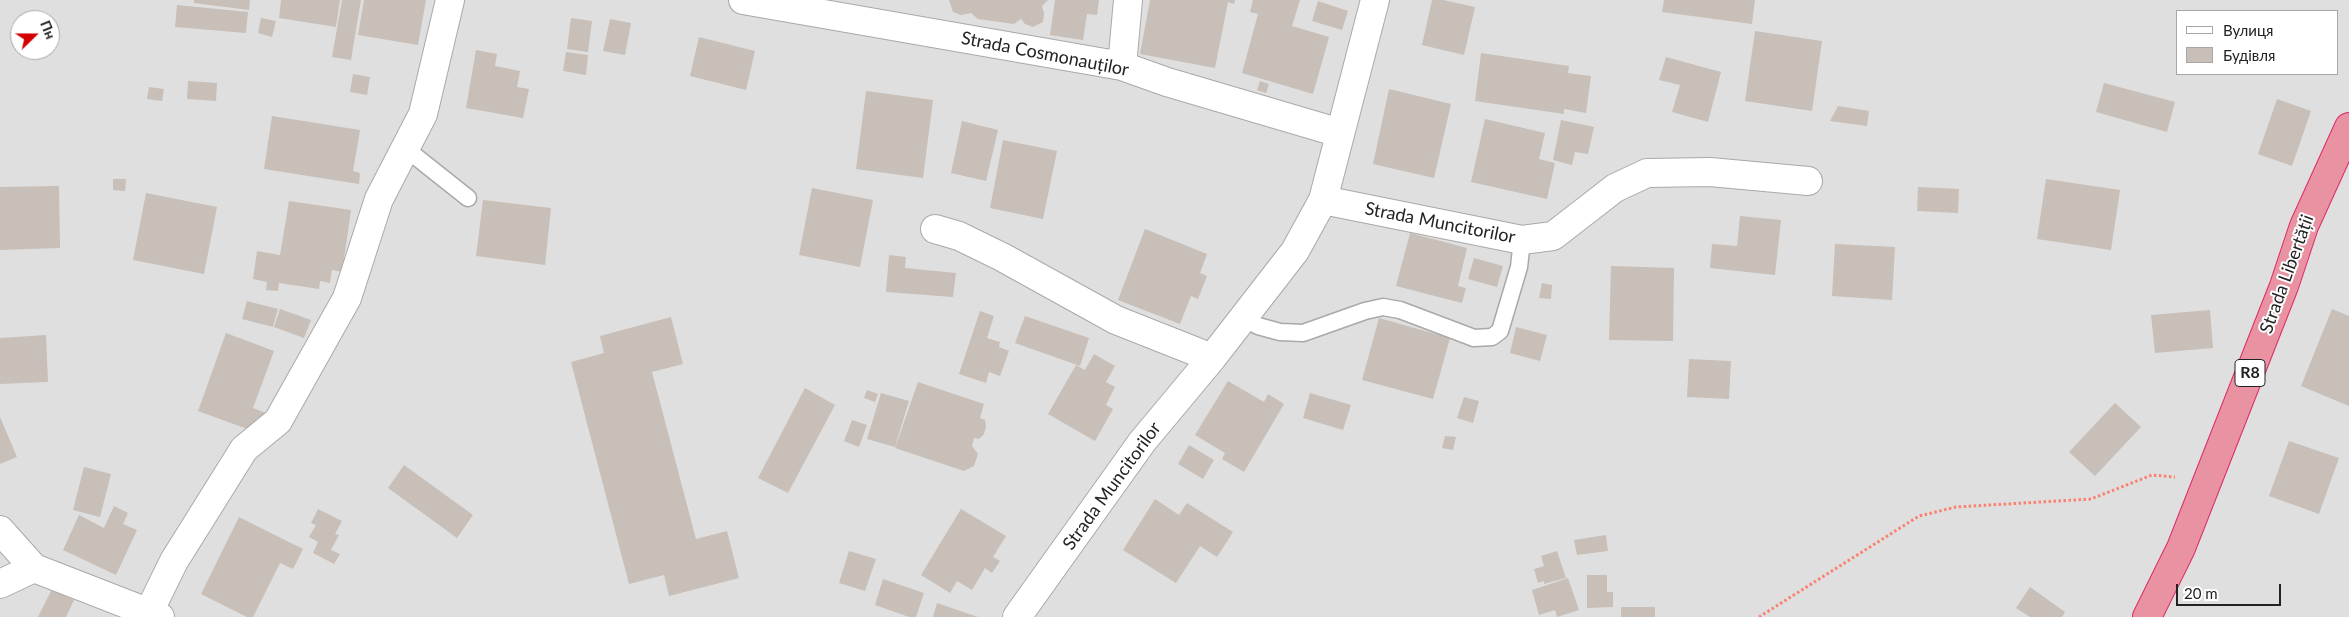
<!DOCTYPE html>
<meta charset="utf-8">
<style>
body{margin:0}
#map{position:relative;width:2349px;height:617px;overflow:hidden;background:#f2efe9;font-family:Lato,sans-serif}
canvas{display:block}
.legend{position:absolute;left:2176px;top:10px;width:162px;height:65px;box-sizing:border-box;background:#fff;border:1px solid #a7a7a7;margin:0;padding:6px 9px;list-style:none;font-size:15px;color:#222}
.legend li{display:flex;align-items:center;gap:10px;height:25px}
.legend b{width:25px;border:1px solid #a7a7a7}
.north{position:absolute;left:10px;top:10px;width:50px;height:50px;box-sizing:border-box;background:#fff;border:1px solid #a7a7a7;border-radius:50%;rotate:68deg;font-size:14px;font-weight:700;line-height:20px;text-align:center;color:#222}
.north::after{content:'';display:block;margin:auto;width:18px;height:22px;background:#d40000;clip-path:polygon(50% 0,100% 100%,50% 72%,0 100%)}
.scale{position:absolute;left:2176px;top:584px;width:105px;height:22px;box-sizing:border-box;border:2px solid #222;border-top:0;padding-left:6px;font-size:15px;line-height:18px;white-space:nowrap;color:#222;-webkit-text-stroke:4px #fff;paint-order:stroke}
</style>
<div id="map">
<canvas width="2349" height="617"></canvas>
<ul class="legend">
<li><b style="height:6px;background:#fff"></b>Вулиця</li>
<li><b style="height:14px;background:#c7bfb8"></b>Будівля</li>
</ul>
<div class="north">Пн</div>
<div class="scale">20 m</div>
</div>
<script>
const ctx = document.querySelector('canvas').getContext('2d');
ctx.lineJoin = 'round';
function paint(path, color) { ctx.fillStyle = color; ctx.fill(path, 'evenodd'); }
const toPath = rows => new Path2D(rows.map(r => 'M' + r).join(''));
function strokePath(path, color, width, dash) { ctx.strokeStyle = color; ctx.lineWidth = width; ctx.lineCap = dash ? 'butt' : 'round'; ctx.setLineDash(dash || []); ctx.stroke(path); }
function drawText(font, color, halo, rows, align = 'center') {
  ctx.font = font + ' Lato,sans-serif'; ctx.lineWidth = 4; ctx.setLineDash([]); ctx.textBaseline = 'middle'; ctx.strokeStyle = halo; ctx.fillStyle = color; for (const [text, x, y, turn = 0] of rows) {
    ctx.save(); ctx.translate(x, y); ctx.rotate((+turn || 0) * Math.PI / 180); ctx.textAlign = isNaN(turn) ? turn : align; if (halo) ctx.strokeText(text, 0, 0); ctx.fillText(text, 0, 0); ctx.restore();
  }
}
const residential = toPath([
 [0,0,2349,0,2349,617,0,617],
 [2178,11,2338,11,2338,74,2178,74],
 [20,20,50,20,50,50,20,50]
]);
const building = toPath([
 [194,0,250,0,249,10,194,3],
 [281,0,340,0,336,27,279,18],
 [342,0,361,0,351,60,332,57],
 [364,0,426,0,418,45,358,35],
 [949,0,1048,0,1042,6,1044,13,1043,22,1033,27,1025,24,1021,19,1014,24,978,19,971,13,961,15,953,12],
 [1055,0,1099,0,1097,15,1087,14,1083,40,1050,35],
 [1150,0,1235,0,1234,4,1228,2,1215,68,1140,54],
 [1253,0,1300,0,1292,26,1329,37,1313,94,1242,73,1258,14,1250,12],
 [1432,0,1443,0,1475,7,1464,55,1422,45],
 [1664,0,1755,0,1752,24,1662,12],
 [1318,1,1348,11,1342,30,1312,21],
 [177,5,248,12,246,33,175,27],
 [261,18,276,21,272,37,258,33],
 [571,18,592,21,588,52,567,49],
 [610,19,631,23,625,55,603,51],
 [1755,31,1822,41,1812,111,1745,101],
 [699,37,755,51,746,90,690,76],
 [476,50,497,54,495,66,520,71,517,87,529,89,523,118,466,108],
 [566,52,588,55,586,75,563,71],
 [1481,53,1569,66,1568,73,1591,76,1586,113,1564,109,1564,114,1475,101],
 [1666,57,1721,72,1708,122,1672,112,1680,85,1659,80],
 [353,74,370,77,367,95,350,92],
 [188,81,217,83,216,101,187,99],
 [1260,81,1269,84,1266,93,1257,90],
 [2104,83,2175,102,2167,132,2096,112],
 [149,87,164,89,162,101,147,99],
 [1389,89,1451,104,1434,178,1373,164],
 [866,91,933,100,923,178,856,169],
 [2277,99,2311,111,2292,166,2258,154],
 [1838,106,1869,111,1867,126,1830,121],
 [272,116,360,130,353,171,360,173,359,184,264,169],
 [1485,119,1545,133,1539,159,1555,163,1547,199,1471,182],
 [1561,120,1594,127,1588,154,1575,152,1572,165,1553,160],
 [962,121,998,130,986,181,951,173],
 [1003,140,1057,151,1043,219,990,208],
 [113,179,126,179,125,191,113,190],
 [2046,179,2120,190,2111,250,2037,239],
 [59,186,60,248,0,250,0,187],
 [1918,187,1959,189,1958,213,1917,211],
 [812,188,873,200,860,267,799,255],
 [146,193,217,207,204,274,133,260],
 [483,200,551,208,545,265,476,256],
 [289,201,351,210,342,272,332,270,330,283,320,281,319,289,279,283,278,291,266,290,267,282,253,279,257,251,280,255],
 [1740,216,1781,220,1775,275,1710,268,1712,244,1737,246],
 [1145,229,1207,254,1200,273,1207,276,1198,299,1191,296,1180,324,1118,300],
 [1410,233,1467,248,1458,286,1466,288,1462,303,1396,286],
 [1835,244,1895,247,1892,300,1832,296],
 [889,255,906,257,905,268,956,273,953,297,886,292],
 [1474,258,1503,266,1497,287,1468,279],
 [1611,266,1674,268,1673,341,1609,340],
 [1542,283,1552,285,1551,299,1539,298],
 [247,301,278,309,273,327,242,319],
 [280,309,311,320,304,338,274,327],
 [2332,309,2349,316,2349,406,2301,386],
 [2210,310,2213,348,2155,353,2151,315],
 [980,311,994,316,987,338,1000,342,999,347,1009,351,1000,376,989,372,986,383,959,374],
 [1025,316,1089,338,1080,366,1015,343],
 [671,317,683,364,652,372,696,539,727,531,739,578,669,596,664,575,629,584,571,362,604,353,600,336],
 [1379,318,1450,338,1433,399,1362,380],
 [1516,327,1547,335,1540,361,1510,353],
 [226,333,274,351,253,408,268,414,261,434,198,411],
 [46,335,48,382,0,384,0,338],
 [1094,354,1115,366,1106,382,1115,387,1106,405,1113,409,1095,441,1048,414,1076,365,1085,370],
 [1689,359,1731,361,1729,399,1687,397],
 [1228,381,1264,402,1268,394,1284,404,1244,472,1222,459,1225,453,1195,435],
 [918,382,984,404,980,418,985,420,986,427,984,434,979,439,974,438,972,446,978,454,974,466,964,471,895,448],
 [805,388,835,405,788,493,758,478],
 [867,390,878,394,875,402,864,398],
 [881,393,909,401,895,447,867,439],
 [1310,393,1351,405,1343,430,1303,418],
 [1464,397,1479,401,1473,423,1457,418],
 [2115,403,2141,427,2095,476,2069,452],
 [0,417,17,457,0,464],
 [852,420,867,425,859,447,844,441],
 [1445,436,1456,437,1453,450,1442,448],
 [2289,441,2339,458,2319,514,2269,496],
 [1189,445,1214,460,1203,479,1178,464],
 [404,465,473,515,457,538,388,488],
 [84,467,111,474,100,517,73,510],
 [1155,499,1179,515,1187,503,1233,532,1217,557,1200,546,1176,583,1123,550],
 [114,506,128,513,123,524,137,530,116,575,63,550,79,515,104,528],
 [318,509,342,521,335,534,339,535,331,550,340,554,334,564,313,553,318,542,309,537,316,525,311,523],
 [961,509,1006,536,993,557,1000,561,992,573,985,568,972,590,957,581,950,593,921,575],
 [239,517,303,549,293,569,280,563,253,617,247,617,201,594],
 [1606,535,1608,551,1577,555,1574,540],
 [849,551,876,559,865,591,839,583],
 [1557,551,1566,578,1544,584,1544,581,1538,583,1534,569,1544,566,1541,556],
 [1587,575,1607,575,1607,592,1613,592,1613,607,1587,608],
 [1568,578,1579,610,1557,617,1555,610,1539,615,1532,590],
 [883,579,924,593,916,617,909,617,875,605],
 [2030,587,2065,612,2062,617,2030,617,2016,608],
 [52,589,74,600,66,617,38,617],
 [937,603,978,617,933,617],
 [1621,607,1655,607,1655,617,1621,617]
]);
const path = toPath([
 [1759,617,1919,516,1956,507,2091,499,2152,475,2175,477]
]);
const lane = toPath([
 [405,148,468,198],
 [1243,318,1258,326,1280,332,1303,333,1365,311,1383,307,1400,310,1474,338,1492,337,1500,331,1519,267,1522,240]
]);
const street = toPath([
 [743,0,1122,66,1167,82,1340,133],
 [1122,66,1128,0],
 [1323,200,1522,240,1553,236,1615,188,1647,173,1710,172,1808,181],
 [935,229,959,236,1002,257,1116,320,1212,358],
 [0,530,34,568],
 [0,584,34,568,160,617],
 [149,612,174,561,244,449,278,421,347,298,379,199,423,114,450,0],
 [1017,617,1142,442,1212,358,1295,251,1323,200,1375,0]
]);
const highway = toPath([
 [2147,617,2181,548,2284,286,2304,226,2349,127]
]);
const shields = [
 [2250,373,30]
];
const shieldNames = [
 ["R8",2250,373]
];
const streetNames = [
 ["Strada Cosmonauților",1045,54,11],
 ["Strada Muncitorilor",1440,223,11],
 ["Strada Libertății",2287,274,-70],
 ["Strada Muncitorilor",1112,486,-54]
];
paint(residential, '#e0dfdf');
paint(building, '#c7bfb8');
strokePath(lane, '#a9a9a9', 19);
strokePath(street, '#a9a9a9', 30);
strokePath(highway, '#dc2a67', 30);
strokePath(path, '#fa8072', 3, [2.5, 2.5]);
strokePath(lane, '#fff', 16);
strokePath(street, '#fff', 28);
strokePath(highway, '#e892a2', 28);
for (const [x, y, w] of shields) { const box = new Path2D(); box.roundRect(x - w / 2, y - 13.5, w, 27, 4); ctx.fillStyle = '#fff'; ctx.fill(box); strokePath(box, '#222', 1); }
drawText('bold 16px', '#222', null, shieldNames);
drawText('18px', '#222', '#fff', streetNames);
</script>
